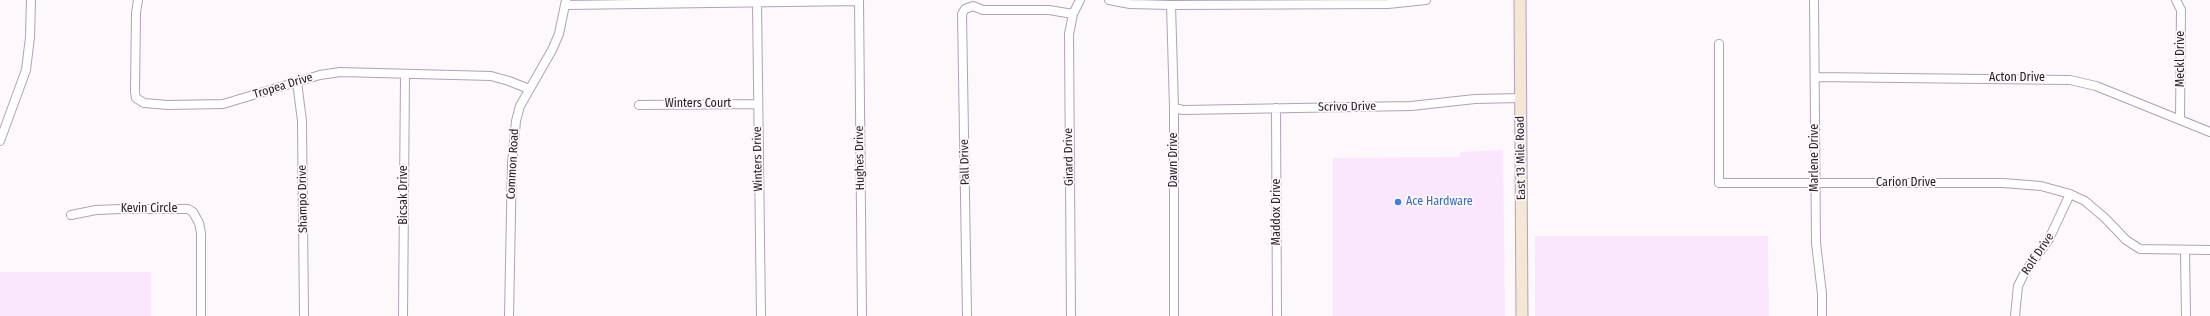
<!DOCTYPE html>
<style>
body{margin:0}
canvas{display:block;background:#fcf8fc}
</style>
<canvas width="2210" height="316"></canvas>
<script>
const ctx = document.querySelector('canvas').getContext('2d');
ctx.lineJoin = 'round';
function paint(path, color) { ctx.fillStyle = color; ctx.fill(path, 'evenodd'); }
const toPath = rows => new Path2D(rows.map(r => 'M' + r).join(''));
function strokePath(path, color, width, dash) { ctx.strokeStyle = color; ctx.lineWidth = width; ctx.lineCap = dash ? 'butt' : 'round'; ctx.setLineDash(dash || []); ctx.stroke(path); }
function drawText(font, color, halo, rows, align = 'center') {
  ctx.font = font + ' "Fira Sans Condensed",sans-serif'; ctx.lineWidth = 3.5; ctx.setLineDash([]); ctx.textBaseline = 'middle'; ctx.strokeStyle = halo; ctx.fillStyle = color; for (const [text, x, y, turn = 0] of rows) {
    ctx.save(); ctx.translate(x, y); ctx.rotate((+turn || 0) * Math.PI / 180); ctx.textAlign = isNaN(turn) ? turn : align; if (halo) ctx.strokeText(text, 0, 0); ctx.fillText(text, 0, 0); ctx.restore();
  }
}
const built = toPath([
 [1503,150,1505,316,1333,316,1333,158,1460,157,1460,152],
 [1535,236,1768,236,1769,316,1535,316],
 [0,272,151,272,151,316,0,316]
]);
const street = toPath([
 [138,0,136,13,135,92,136,98,144,103,168,105,223,104,320,75,340,72,491,76,509,81,529,89],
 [859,0,862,316],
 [1109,0,1130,4,1171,5,1388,4,1426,0],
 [1814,0,1816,243,1822,294,1822,316],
 [2176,0,2181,10,2180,119],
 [757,3,761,316],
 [565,5,859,1],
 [1171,5,1174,108,1174,316],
 [1719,44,1719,183,2003,183,2041,186,2070,194,2085,201,2105,218,2126,240,2140,249,2210,250],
 [1815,77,2070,80,2096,86,2210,132],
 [297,82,302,121,304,316],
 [639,105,757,104],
 [1174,108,1183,110,1411,106,1475,99,1520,98],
 [1276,108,1277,316],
 [0,141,26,70,30,37,31,0],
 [71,215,96,210,122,209,188,209,193,212,199,223,201,233,201,316],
 [2185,251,2186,316],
 [403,316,405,75],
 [509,316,512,163,516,121,520,106,552,50,559,34,566,0],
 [967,316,962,14,965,9,973,6,983,10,1049,10,1073,14],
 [1071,316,1069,34,1073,14,1080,0],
 [2015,316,2018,286,2025,272,2049,239,2070,194]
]);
const secondary = toPath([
 [1520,0,1522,316]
]);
const markers = [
 [1398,202,4,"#3f7fe0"]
];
const streetNames = [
 ["Meckl Drive",2181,59,-90],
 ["Acton Drive",2017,78],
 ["Tropea Drive",283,86,-17],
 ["Winters Court",698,104],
 ["Scrivo Drive",1347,107,-1],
 ["Girard Drive",1069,157,-91],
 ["Hughes Drive",860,158,-91],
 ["East 13 Mile Road",1521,158,-91],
 ["Marlene Drive",1815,158,-90],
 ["Winters Drive",758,159,-91],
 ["Dawn Drive",1174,160,-90],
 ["Pall Drive",965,162,-91],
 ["Common Road",513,164,-87],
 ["Carion Drive",1906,183],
 ["Bicsak Drive",404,195,-90],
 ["Shampo Drive",303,199,-91],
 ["Kevin Circle",149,209],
 ["Maddox Drive",1277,212,-90],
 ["Rolf Drive",2038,254,-56]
];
const shopNames = [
 ["Ace Hardware",1406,202]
];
paint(built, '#fae7fe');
strokePath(street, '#b3a1b7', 10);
strokePath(secondary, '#b3a1b7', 13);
strokePath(street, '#fff', 8);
strokePath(secondary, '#f2e8d5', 11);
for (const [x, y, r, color] of markers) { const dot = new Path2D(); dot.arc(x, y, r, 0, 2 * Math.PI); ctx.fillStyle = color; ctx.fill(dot); strokePath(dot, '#fcf8fc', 1.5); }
drawText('12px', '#282129', '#fcf8fc', streetNames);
drawText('12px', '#366cbe', '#fcf8fc', shopNames, 'left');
</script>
